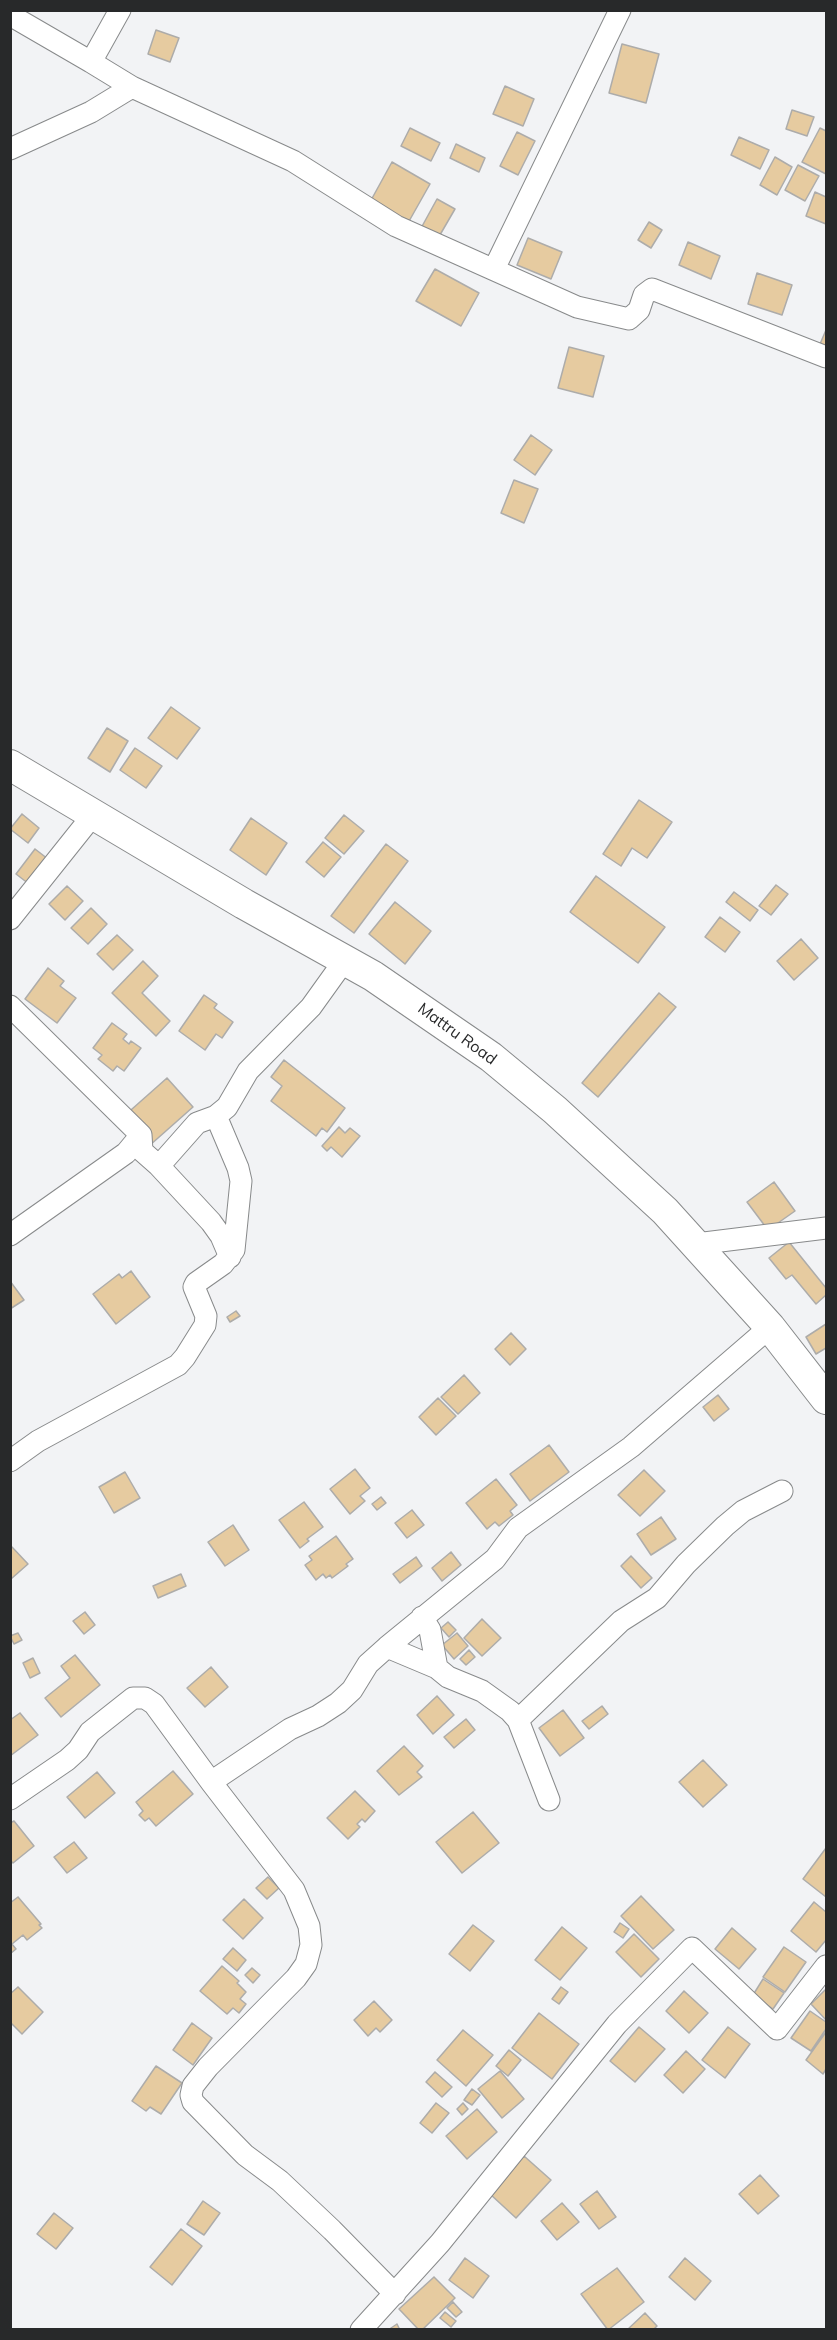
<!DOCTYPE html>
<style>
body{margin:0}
#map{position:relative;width:837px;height:2340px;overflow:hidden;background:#f2f3f5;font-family:Mulish,sans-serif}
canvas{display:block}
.frame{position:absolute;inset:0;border:12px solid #28292a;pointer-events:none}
</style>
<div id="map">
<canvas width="837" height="2340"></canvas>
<div class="frame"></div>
</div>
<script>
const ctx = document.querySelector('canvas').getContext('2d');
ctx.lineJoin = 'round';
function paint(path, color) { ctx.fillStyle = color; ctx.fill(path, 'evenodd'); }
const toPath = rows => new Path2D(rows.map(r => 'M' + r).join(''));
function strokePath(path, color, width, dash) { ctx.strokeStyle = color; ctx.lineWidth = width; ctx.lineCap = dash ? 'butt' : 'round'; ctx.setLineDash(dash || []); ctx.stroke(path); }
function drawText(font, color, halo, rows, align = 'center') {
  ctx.font = font + ' Mulish,sans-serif'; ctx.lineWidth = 6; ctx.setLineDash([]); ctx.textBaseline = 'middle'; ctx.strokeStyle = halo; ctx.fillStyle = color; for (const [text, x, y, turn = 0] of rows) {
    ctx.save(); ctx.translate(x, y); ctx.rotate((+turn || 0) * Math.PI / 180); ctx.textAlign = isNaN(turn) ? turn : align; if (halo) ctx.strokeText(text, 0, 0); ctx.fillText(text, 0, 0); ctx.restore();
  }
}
const building = toPath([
 [156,30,179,38,170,62,148,54,156,30],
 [622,44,659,54,646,103,609,93,622,44],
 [505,86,534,99,523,126,493,114,505,86],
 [792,110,814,117,807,136,786,129,792,110],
 [410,128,440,143,431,161,401,146,410,128],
 [820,128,826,131,826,174,802,162,820,128],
 [517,132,535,141,518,175,500,166,517,132],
 [739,137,769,150,760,169,731,155,739,137],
 [456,144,485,158,479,172,450,158,456,144],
 [775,157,792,167,777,195,760,185,775,157],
 [392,162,430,184,408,223,370,202,392,162],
 [798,165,819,176,805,201,785,190,798,165],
 [815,192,826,197,826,224,806,216,815,192],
 [437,199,455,209,437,240,420,230,437,199],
 [649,222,662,230,651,248,638,240,649,222],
 [528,238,562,252,551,279,517,265,528,238],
 [688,242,720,256,711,279,679,265,688,242],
 [435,269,479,293,461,326,416,301,435,269],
 [757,273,792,285,782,315,748,304,757,273],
 [826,330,826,347,820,344,826,330],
 [569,347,604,356,593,397,558,388,569,347],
 [531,435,552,450,535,475,514,460,531,435],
 [514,480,538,489,524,523,501,513,514,480],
 [171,707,200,728,177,759,148,738,171,707],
 [107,728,128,741,110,772,88,758,107,728],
 [135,748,162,766,146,788,120,770,135,748],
 [639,800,672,822,647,858,632,848,621,866,603,854,639,800],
 [22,814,39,828,28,843,10,829,22,814],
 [344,815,364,831,344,854,325,838,344,815],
 [251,818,287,843,266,875,230,850,251,818],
 [323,842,341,857,324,877,306,862,323,842],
 [386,844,408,861,354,933,331,916,386,844],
 [35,849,48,859,29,884,16,874,35,849],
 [596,876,665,927,638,963,570,912,596,876],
 [776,885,788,894,771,915,759,906,776,885],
 [67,886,83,901,65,920,49,904,67,886],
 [734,892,758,910,750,921,726,902,734,892],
 [395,902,431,931,405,964,369,934,395,902],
 [91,908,107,924,88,944,71,928,91,908],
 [720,917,740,932,725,952,705,937,720,917],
 [117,935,133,950,113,970,97,954,117,935],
 [801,939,818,958,794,980,777,961,801,939],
 [143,961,158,976,142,993,170,1021,156,1036,112,993,143,961],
 [48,968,64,981,60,986,76,998,57,1023,25,999,48,968],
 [659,993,676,1007,598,1097,582,1083,659,993],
 [204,995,217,1004,214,1008,233,1022,222,1038,216,1034,205,1050,179,1031,204,995],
 [112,1023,127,1034,123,1039,129,1044,131,1041,141,1048,124,1071,117,1066,113,1071,98,1059,102,1055,93,1048,112,1023],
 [284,1060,345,1108,327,1132,322,1128,316,1136,271,1101,282,1086,271,1077,284,1060],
 [167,1078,193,1107,149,1146,123,1117,167,1078],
 [339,1127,345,1133,350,1128,360,1136,342,1157,331,1147,327,1151,322,1146,339,1127],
 [774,1182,795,1211,768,1230,747,1202,774,1182],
 [789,1242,826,1288,826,1295,816,1304,792,1275,786,1279,769,1258,789,1242],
 [131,1271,150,1297,116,1324,93,1294,119,1274,122,1278,131,1271],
 [10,1281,24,1300,10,1309,10,1281],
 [236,1311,240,1316,230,1322,227,1317,236,1311],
 [826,1324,826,1348,816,1354,806,1337,826,1324],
 [511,1333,526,1349,510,1365,495,1349,511,1333],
 [464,1375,480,1393,458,1414,441,1397,464,1375],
 [718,1395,729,1409,714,1421,703,1407,718,1395],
 [438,1398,456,1416,436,1435,419,1417,438,1398],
 [549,1445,569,1472,530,1501,510,1474,549,1445],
 [355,1469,370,1488,360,1496,365,1501,350,1514,330,1489,355,1469],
 [644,1470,665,1491,640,1516,618,1495,644,1470],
 [125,1472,140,1498,114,1513,99,1487,125,1472],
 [496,1479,517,1505,510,1511,513,1515,499,1526,495,1522,487,1529,466,1503,496,1479],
 [381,1497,386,1503,377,1510,372,1504,381,1497],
 [304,1502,323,1527,307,1539,309,1541,300,1548,279,1520,304,1502],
 [412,1510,424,1525,407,1538,395,1523,412,1510],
 [661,1517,676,1539,651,1555,637,1534,661,1517],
 [233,1525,249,1550,225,1566,208,1542,233,1525],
 [336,1536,353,1559,346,1564,348,1566,332,1578,330,1575,326,1578,323,1574,316,1580,305,1565,312,1560,309,1556,336,1536],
 [12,1547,28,1564,11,1579,10,1548,12,1547],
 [451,1552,461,1565,442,1581,432,1568,451,1552],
 [631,1556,652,1578,641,1588,621,1566,631,1556],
 [416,1557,422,1566,400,1583,393,1574,416,1557],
 [181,1574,186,1586,158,1598,153,1586,181,1574],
 [85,1612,95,1625,84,1634,73,1621,85,1612],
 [482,1619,501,1638,482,1656,464,1638,482,1619],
 [448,1622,456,1630,449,1637,441,1628,448,1622],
 [18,1633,22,1640,14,1644,10,1636,18,1633],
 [457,1633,468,1646,454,1659,442,1645,457,1633],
 [469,1650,475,1657,466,1665,460,1659,469,1650],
 [75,1655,100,1685,61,1717,45,1698,70,1678,61,1666,75,1655],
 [33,1658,40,1673,30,1678,23,1663,33,1658],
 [211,1667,228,1687,205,1707,187,1688,211,1667],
 [437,1696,454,1715,433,1734,417,1715,437,1696],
 [602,1706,608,1714,589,1729,582,1721,602,1706],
 [563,1710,584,1738,560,1756,539,1728,563,1710],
 [20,1713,38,1735,10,1756,10,1720,20,1713],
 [466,1719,475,1730,454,1748,444,1737,466,1719],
 [404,1746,423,1766,417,1772,422,1777,399,1795,377,1771,404,1746],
 [703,1760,727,1785,703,1807,679,1782,703,1760],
 [173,1771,193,1794,156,1826,149,1818,145,1821,139,1815,143,1811,136,1802,173,1771],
 [97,1772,115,1793,85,1818,67,1797,97,1772],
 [355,1791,375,1811,365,1822,362,1819,357,1824,360,1827,348,1839,327,1818,355,1791],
 [473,1812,499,1843,462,1873,436,1842,473,1812],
 [14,1821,34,1846,13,1863,10,1860,10,1823,14,1821],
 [74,1842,87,1858,67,1873,54,1857,74,1842],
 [826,1848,826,1897,803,1879,826,1848],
 [268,1877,279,1888,267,1899,256,1888,268,1877],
 [641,1896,674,1930,653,1949,621,1916,641,1896],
 [18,1897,41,1924,39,1925,42,1928,27,1940,23,1935,12,1944,16,1949,10,1954,10,1903,18,1897],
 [244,1899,263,1918,243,1939,223,1920,244,1899],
 [814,1902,826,1912,826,1940,816,1952,791,1931,814,1902],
 [620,1923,629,1929,623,1938,614,1932,620,1923],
 [473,1925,494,1941,470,1971,449,1954,473,1925],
 [562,1927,587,1948,560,1980,535,1960,562,1927],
 [732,1928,756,1949,739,1969,715,1949,732,1928],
 [634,1934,659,1959,641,1977,616,1952,634,1934],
 [784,1947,806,1962,785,1992,763,1977,784,1947],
 [233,1948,246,1960,237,1971,223,1959,233,1948],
 [222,1966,239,1981,237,1983,246,1992,240,1999,246,2004,239,2013,233,2008,227,2014,200,1991,222,1966],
 [252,1968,260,1975,253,1983,245,1975,252,1968],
 [763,1979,784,1993,773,2009,753,1995,763,1979],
 [18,1987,43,2012,22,2034,10,2022,10,1994,18,1987],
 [561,1987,568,1992,559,2004,552,1999,561,1987],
 [825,1990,826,1991,826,2020,811,2004,825,1990],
 [684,1991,708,2013,689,2033,666,2011,684,1991],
 [374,2001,392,2020,380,2032,376,2028,368,2036,354,2020,374,2001],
 [810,2011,826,2022,826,2029,811,2051,791,2038,810,2011],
 [539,2013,579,2044,552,2079,512,2048,539,2013],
 [192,2023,212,2038,193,2065,173,2050,192,2023],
 [639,2027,665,2049,635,2082,610,2061,639,2027],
 [728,2027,750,2044,725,2078,702,2060,728,2027],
 [463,2030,493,2055,466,2086,437,2060,463,2030],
 [826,2032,826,2069,823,2074,806,2060,826,2032],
 [509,2050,521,2060,508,2076,496,2066,509,2050],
 [686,2051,705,2069,683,2093,664,2075,686,2051],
 [156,2066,182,2083,161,2114,150,2107,146,2111,132,2101,156,2066],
 [500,2071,524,2099,502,2118,478,2089,500,2071],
 [435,2072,452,2087,442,2097,426,2082,435,2072],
 [472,2089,480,2095,472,2105,464,2100,472,2089],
 [436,2103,449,2113,432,2133,420,2123,436,2103],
 [463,2103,468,2109,462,2115,457,2109,463,2103],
 [477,2109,497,2132,467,2159,446,2136,477,2109],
 [524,2156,551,2180,516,2218,490,2194,524,2156],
 [760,2175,779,2196,758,2214,739,2194,760,2175],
 [597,2191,616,2217,599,2229,580,2204,597,2191],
 [203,2201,220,2213,204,2235,187,2224,203,2201],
 [562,2203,579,2222,557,2240,541,2221,562,2203],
 [54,2213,73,2228,56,2249,37,2234,54,2213],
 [181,2229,202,2246,172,2285,150,2267,181,2229],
 [465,2258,489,2276,473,2298,449,2280,465,2258],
 [685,2258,711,2281,695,2300,669,2277,685,2258],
 [617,2268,644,2302,608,2330,581,2294,617,2268],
 [434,2277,455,2298,422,2330,419,2330,399,2309,434,2277],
 [453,2302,462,2312,456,2317,447,2308,453,2302],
 [445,2312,456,2321,451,2327,440,2318,445,2312],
 [645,2313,657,2326,653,2330,627,2330,645,2313],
 [397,2324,400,2330,388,2330,397,2324]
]);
const street = toPath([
 [10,15,91,62],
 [132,87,293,161,396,226,577,307,629,319,639,310,644,295,652,289,826,357],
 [10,149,91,112,132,87,91,62,120,10],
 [494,269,620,10],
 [10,919,93,815],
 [10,1006,141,1135],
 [159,1166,211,1222,221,1236,230,1257],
 [10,1235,126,1153,141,1135,142,1151,159,1166,197,1123,216,1116],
 [696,1244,826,1228],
 [10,1461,38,1441,178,1365,185,1357,205,1325,206,1316,194,1287,196,1283,223,1264,234,1250,241,1181,238,1168,216,1116,227,1107,248,1071,311,1007,344,961],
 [422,1617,430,1630,437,1668,448,1677,482,1691,510,1711,518,1720],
 [387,1647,437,1668],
 [211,1782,294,1890,309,1926,311,1945,306,1964,296,1978,208,2067,193,2086,191,2095,193,2102,245,2155,280,2181,332,2230,395,2294],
 [10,1799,67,1760,78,1750,90,1732,133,1698,145,1698,154,1704,211,1782,290,1729,318,1716,338,1703,352,1690,368,1664,387,1647,495,1559,518,1528,631,1447,770,1327],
 [549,1800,518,1720,621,1621,657,1598,686,1564,725,1526,743,1511,782,1491],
 [361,2330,440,2243,617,2024,692,1948,777,2029,826,1966]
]);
const secondary = toPath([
 [10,765,244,904,373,976,491,1057,555,1110,665,1211,770,1327,826,1399]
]);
const streetNames = [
 ["Mattru Road",457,1034,36]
];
paint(building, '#e6cba0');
strokePath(building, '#adacaa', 1.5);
strokePath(street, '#888a8b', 23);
strokePath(secondary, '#888a8b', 32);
strokePath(street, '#fff', 21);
strokePath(secondary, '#fff', 30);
drawText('16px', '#28292a', '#fff', streetNames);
</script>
